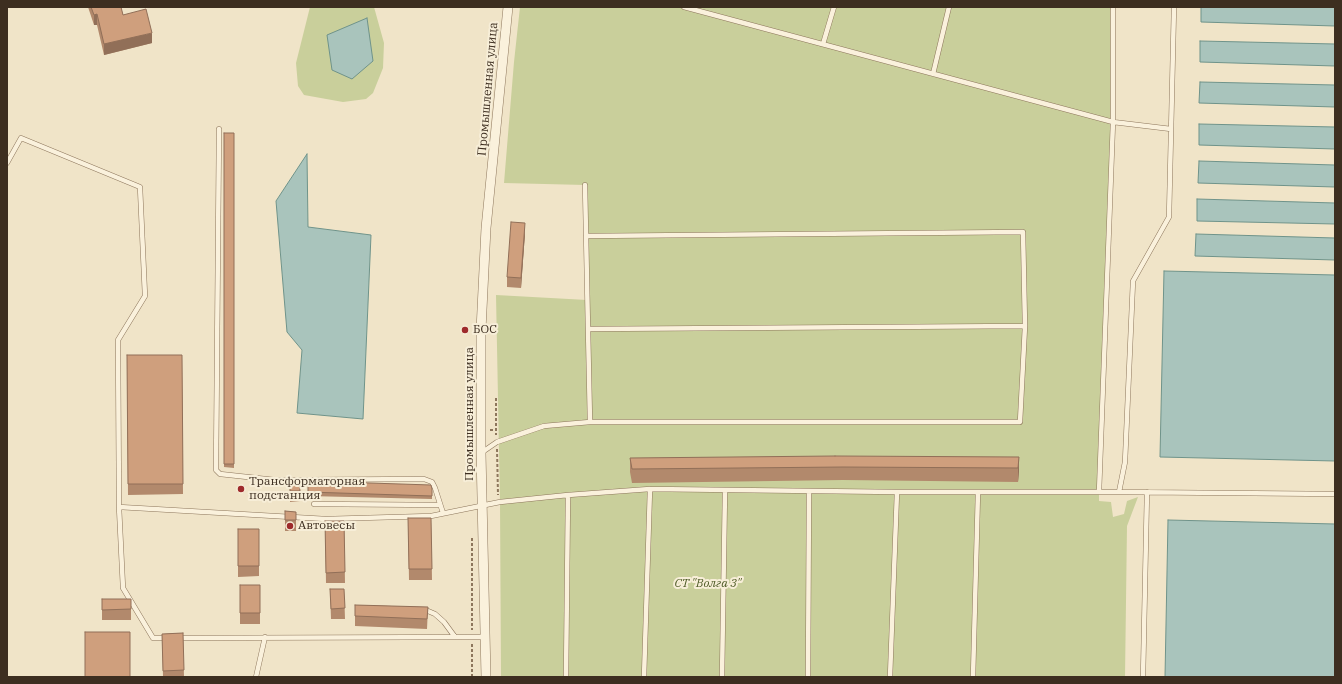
<!DOCTYPE html>
<meta charset="utf-8">
<style>
body{margin:0}
#map{position:relative;width:1342px;height:684px;overflow:hidden;background:#f0e4c8;font-family:"IBM Plex Serif",serif}
canvas{display:block}
.frame{position:absolute;inset:0;border:8px solid #3d2e20;pointer-events:none}
</style>
<div id="map">
<canvas width="1342" height="684"></canvas>
<div class="frame"></div>
</div>
<script>
const ctx = document.querySelector('canvas').getContext('2d');
ctx.lineJoin = 'round';
function paint(path, color) { ctx.fillStyle = color; ctx.fill(path, 'evenodd'); }
const toPath = rows => new Path2D(rows.map(r => 'M' + r).join(''));
function strokePath(path, color, width, dash) { ctx.strokeStyle = color; ctx.lineWidth = width; ctx.lineCap = dash ? 'butt' : 'round'; ctx.setLineDash(dash || []); ctx.stroke(path); }
function drawText(font, color, halo, rows, align = 'center') {
  ctx.font = font + ' "IBM Plex Serif",serif'; ctx.lineWidth = 4; ctx.setLineDash([]); ctx.textBaseline = 'middle'; ctx.strokeStyle = halo; ctx.fillStyle = color; for (const [text, x, y, turn = 0] of rows) {
    ctx.save(); ctx.translate(x, y); ctx.rotate((+turn || 0) * Math.PI / 180); ctx.textAlign = isNaN(turn) ? turn : align; if (halo) ctx.strokeText(text, 0, 0); ctx.fillText(text, 0, 0); ctx.restore();
  }
}
const green = toPath([
 [310,7,374,7,384,43,383,68,373,93,366,99,343,102,304,95,298,86,296,63],
 [520,7,1113,7,1113,122,1099,492,1099,501,1111,502,1113,517,1124,514,1127,501,1138,497,1127,526,1125,677,501,677,500,502,496,295,587,300,585,185,504,183,514,62]
]);
const water = toPath([
 [1201,7,1335,7,1335,26,1201,22,1201,7],
 [367,18,373,61,352,79,332,70,327,35,367,18],
 [1200,41,1335,44,1335,66,1200,62,1200,41],
 [1200,82,1335,85,1335,107,1199,103,1200,82],
 [1199,124,1335,127,1335,149,1199,145,1199,124],
 [307,154,308,227,371,235,363,419,297,413,302,350,287,332,276,201,307,154],
 [1199,161,1335,165,1335,187,1198,183,1199,161],
 [1197,199,1335,203,1335,224,1197,221,1197,199],
 [1196,234,1335,238,1335,260,1195,256,1196,234],
 [1164,271,1335,275,1335,461,1160,457,1164,271],
 [1168,520,1335,524,1335,677,1165,677,1168,520]
]);
const path = toPath([
 [496,398,496,435],
 [490,430,496,430],
 [497,449,498,495],
 [472,538,472,630],
 [472,644,472,677]
]);
const lane = toPath([
 [684,7,1113,122,1171,129],
 [823,44,834,7],
 [933,74,949,7],
 [219,129,216,470,220,474,275,480,424,479,432,482,435,488,443,513],
 [7,163,21,138,140,187,145,296,118,340,119,507,326,519,431,516,500,502,568,495,650,489,897,492,1119,492,1335,494],
 [586,236,1023,232,1025,326],
 [588,329,590,422],
 [481,453,497,442,544,426,590,422,1020,422,1025,326,588,329,585,185],
 [1099,492,1113,122,1113,7],
 [1119,492,1125,462,1133,281,1169,217,1174,7],
 [314,504,440,505],
 [119,507,123,588,153,638,168,638],
 [422,610,428,611,435,614,444,622,455,637],
 [177,638,486,637],
 [256,677,265,637],
 [566,677,568,495],
 [644,677,650,489],
 [722,677,725,491],
 [808,677,809,491],
 [890,677,897,492],
 [973,677,978,492],
 [1143,677,1147,492]
]);
const street = toPath([
 [486,677,481,453,481,330,486,228,508,7]
]);
const wall = toPath([
 [88,7,121,7,123,15,152,43,104,55,97,25,94,25],
 [224,133,234,133,234,468,224,467],
 [525,233,521,288,507,287,507,277],
 [127,355,182,355,183,494,128,495],
 [1019,457,1019,471,1018,482,843,480,632,483,630,472,630,458],
 [308,481,432,489,432,499,308,496],
 [290,482,300,491,300,501,290,502],
 [285,511,296,512,296,531,285,531],
 [408,518,431,518,432,580,409,580],
 [325,521,344,521,345,583,326,583],
 [238,529,259,529,259,576,238,577],
 [240,585,260,585,260,624,240,624],
 [330,589,344,589,345,619,331,619],
 [102,599,131,599,131,620,102,620],
 [355,605,428,607,427,629,355,626],
 [183,633,184,677,163,677,162,634]
]);
const shadedWall = toPath([
 [97,14,97,25,94,25,94,15],
 [152,33,152,43,104,55,104,44],
 [525,223,525,233,521,288,521,278],
 [1019,457,1019,471,1018,482,1018,468]
]);
const building = toPath([
 [91,7,121,7,123,15,146,9,152,33,104,44,97,14,94,15,91,7],
 [224,133,234,133,234,464,224,464,224,133],
 [511,222,525,223,521,278,507,277,511,222],
 [127,355,182,355,183,484,128,484,127,355],
 [835,456,1019,457,1018,468,843,467,632,469,630,458,835,456],
 [308,481,431,485,432,489,432,496,308,492,308,481],
 [290,482,299,482,300,491,290,491,290,482],
 [285,511,296,512,296,520,285,520,285,511],
 [408,518,431,518,432,569,409,569,408,518],
 [325,521,344,521,345,572,326,573,325,521],
 [238,529,259,529,259,566,238,566,238,529],
 [240,585,260,585,260,613,240,613,240,585],
 [330,589,344,589,345,608,331,609,330,589],
 [102,599,131,599,131,609,102,610,102,599],
 [355,605,428,607,427,619,355,616,355,605],
 [85,632,130,632,130,677,85,677,85,632],
 [183,633,184,670,163,671,162,634,183,633]
]);
const markers = [
 [465,330,4,"#9e2a2b"],
 [241,489,4,"#9e2a2b"],
 [290,526,4,"#9e2a2b"]
];
const streetNames = [
 ["Промышленная улица",488,89,-85],
 ["Промышленная улица",470,414,-90]
];
const poiNames = [
 ["БОС",473,330],
 ["Трансформаторная",249,482],
 ["подстанция",249,496],
 ["Автовесы",298,526]
];
const parkNames = [
 ["СТ \"Волга 3\"",708,584]
];
paint(green, '#c9cf9b');
paint(water, '#a9c4bc');
strokePath(water, '#6f938a', 1);
strokePath(lane, '#8d765c', 5.5);
strokePath(street, '#8d765c', 10);
strokePath(path, '#8d765c', 2, [3, 2]);
strokePath(lane, '#faf1dc', 4.5);
strokePath(street, '#faf1dc', 9);
paint(wall, '#b2896c');
paint(shadedWall, '#916f58');
paint(building, '#cf9f7d');
strokePath(building, '#916f58', 1);
for (const [x, y, r, color] of markers) { const dot = new Path2D(); dot.arc(x, y, r, 0, 2 * Math.PI); ctx.fillStyle = color; ctx.fill(dot); strokePath(dot, '#f7eed8', 1.5); }
drawText('12px', '#3d2e20', '#f7eed8', streetNames);
drawText('12px', '#3d2e20', '#f7eed8', poiNames, 'left');
drawText('italic 12px', '#4d5a26', '#f7eed8', parkNames);
</script>
